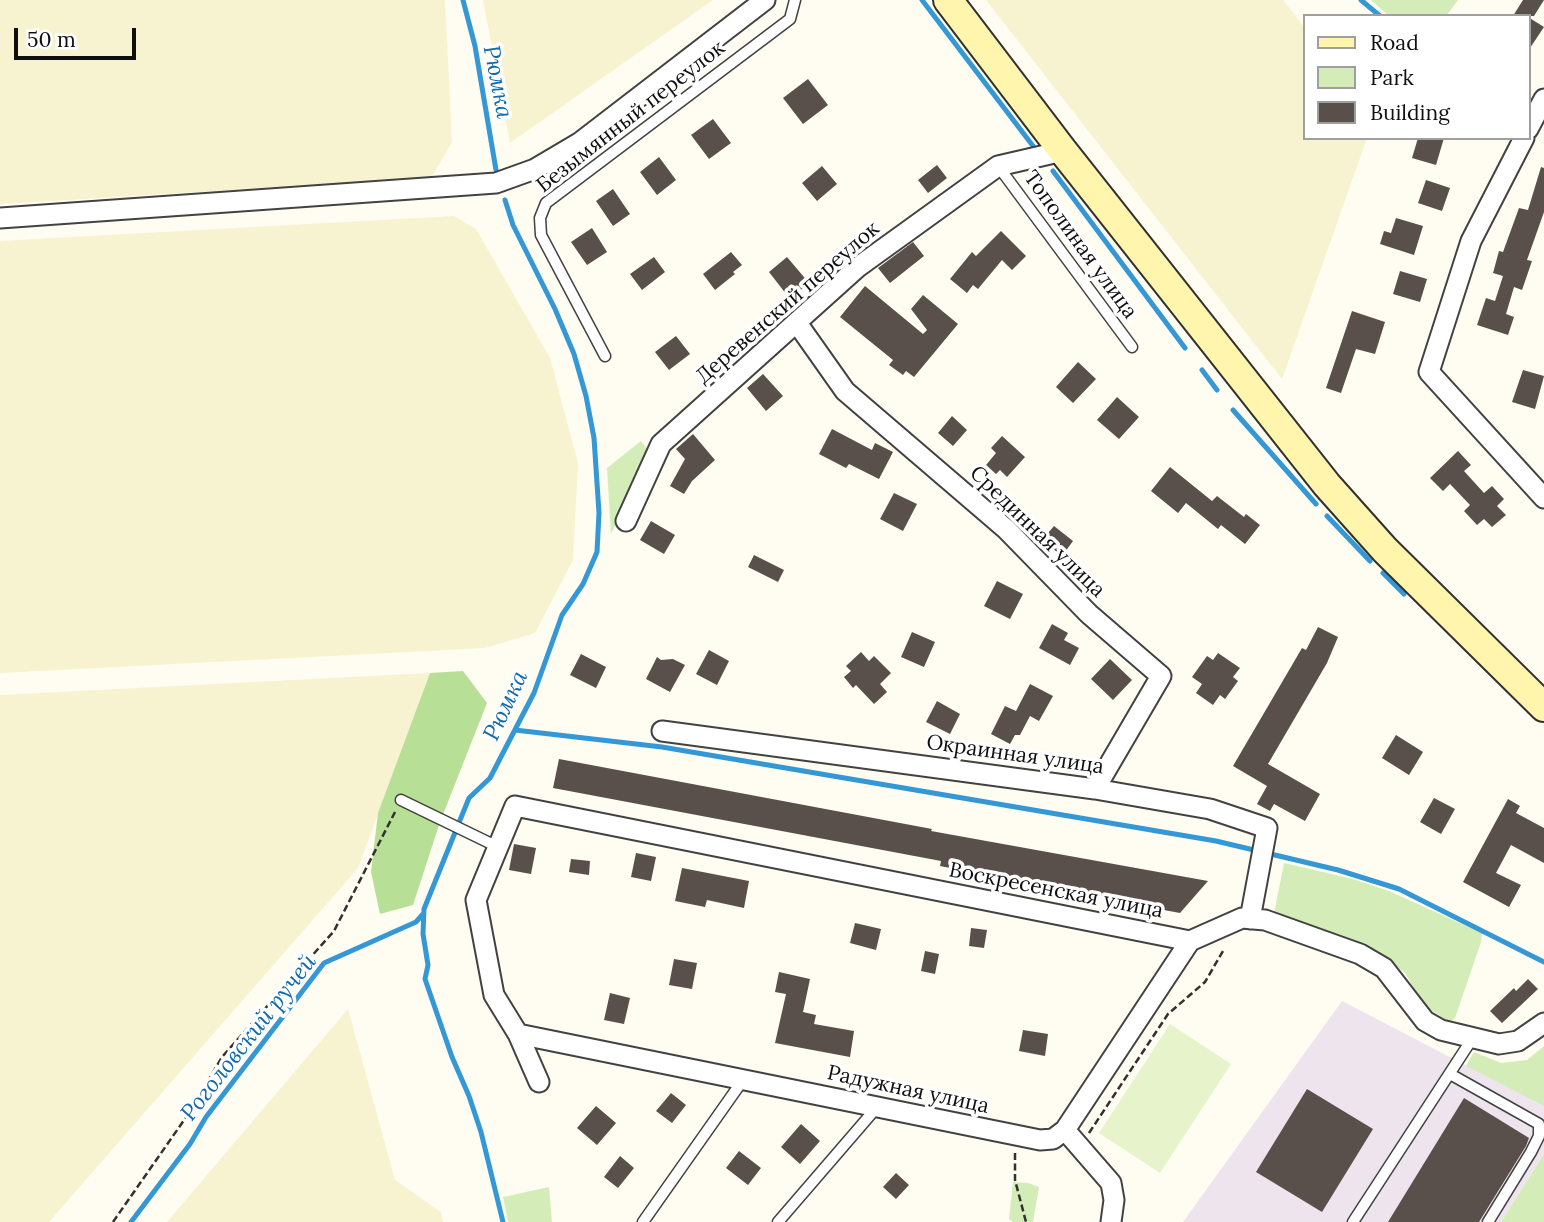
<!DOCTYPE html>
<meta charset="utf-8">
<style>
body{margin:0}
#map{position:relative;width:1544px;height:1222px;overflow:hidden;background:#fffcf2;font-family:Lora,serif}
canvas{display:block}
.legend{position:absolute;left:1303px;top:14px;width:228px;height:126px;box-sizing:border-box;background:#fff;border:2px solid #9f9f9f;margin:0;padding:9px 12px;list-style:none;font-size:21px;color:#0f0f0f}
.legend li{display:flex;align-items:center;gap:14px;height:35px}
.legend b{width:35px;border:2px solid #9f9f9f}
.scale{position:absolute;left:14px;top:28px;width:122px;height:32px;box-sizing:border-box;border:4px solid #0f0f0f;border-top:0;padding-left:9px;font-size:21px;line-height:24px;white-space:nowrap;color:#0f0f0f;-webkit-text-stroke:5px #fff;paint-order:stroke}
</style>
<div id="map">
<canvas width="1544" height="1222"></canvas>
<ul class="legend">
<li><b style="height:9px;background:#fff5ad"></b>Road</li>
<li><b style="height:19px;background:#d4edb8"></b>Park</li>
<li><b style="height:19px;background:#59504b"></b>Building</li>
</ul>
<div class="scale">50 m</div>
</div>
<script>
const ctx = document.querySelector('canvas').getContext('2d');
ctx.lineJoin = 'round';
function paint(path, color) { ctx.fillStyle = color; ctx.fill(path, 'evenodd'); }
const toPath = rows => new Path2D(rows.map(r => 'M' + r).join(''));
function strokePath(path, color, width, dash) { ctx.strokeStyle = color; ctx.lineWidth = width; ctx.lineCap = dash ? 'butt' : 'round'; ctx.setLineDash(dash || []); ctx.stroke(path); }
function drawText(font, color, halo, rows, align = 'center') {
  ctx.font = font + ' Lora,serif'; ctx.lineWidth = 7; ctx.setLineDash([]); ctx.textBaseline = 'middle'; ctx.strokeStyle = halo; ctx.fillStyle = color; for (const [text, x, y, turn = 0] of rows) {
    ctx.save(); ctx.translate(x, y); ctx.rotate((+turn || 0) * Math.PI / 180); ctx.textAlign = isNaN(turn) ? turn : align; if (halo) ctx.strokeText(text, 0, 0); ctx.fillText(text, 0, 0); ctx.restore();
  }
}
const industrial = toPath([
 [1342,1001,1544,1106,1544,1154,1501,1222,1183,1222]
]);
const farmland = toPath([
 [0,0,445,0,452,142,431,178,0,204],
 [483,0,713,0,510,143],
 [986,0,1283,0,1304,27,1304,138,1367,138,1282,379],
 [454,216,476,229,550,358,578,463,573,560,535,633,485,648,0,673,0,241],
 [430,673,358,868,49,1222,0,1222,0,695],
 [348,1009,395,1180,441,1212,443,1222,167,1222]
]);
const green = toPath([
 [1371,0,1458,0,1446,16,1389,16],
 [641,441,651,454,611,534,607,468],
 [1284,863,1353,879,1389,891,1482,933,1481,942,1455,1018,1450,1022,1432,1011,1419,997,1405,973,1384,956,1274,914],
 [1544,1046,1544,1106,1466,1066,1474,1052,1501,1063,1527,1060],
 [1544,1154,1544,1222,1501,1222],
 [1013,1182,1028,1183,1039,1187,1033,1222,1013,1222,1009,1219],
 [549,1187,552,1222,508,1222,503,1197]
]);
const forest = toPath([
 [463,671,487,703,440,822,413,905,380,914,371,872,378,813,430,673]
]);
const pitch = toPath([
 [1170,1024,1231,1064,1160,1173,1099,1133]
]);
const stream = toPath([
 [463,0,475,46,496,170],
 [922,0,1033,146],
 [1361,0,1380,16],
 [1053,171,1185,348],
 [1202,370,1217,390],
 [1233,410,1316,504],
 [1327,516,1370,561],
 [1383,573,1404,594],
 [515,730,662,747,1216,841,1338,870,1399,889,1544,962],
 [131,1222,190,1144,206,1117,324,963,416,922,423,914],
 [503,1222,481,1132,469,1096,452,1057,425,979,428,965,423,934,424,909,469,798,490,778,534,693,562,615,583,584,597,552,599,513,594,438,586,396,574,354,555,309,513,225,505,200]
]);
const building = toPath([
 [1523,0,1544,0,1534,16,1513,16],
 [1528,17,1544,27,1528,51],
 [808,79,828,105,803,124,783,98],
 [713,119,731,143,709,159,691,135],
 [1418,138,1444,138,1436,165,1412,158],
 [659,157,676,180,657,195,640,172],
 [937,165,947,178,928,193,918,180],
 [822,166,837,184,817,201,802,183],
 [1541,167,1544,168,1544,212,1527,260,1532,261,1522,290,1514,287,1506,314,1514,317,1508,335,1477,325,1486,298,1495,301,1503,276,1493,273,1499,251,1503,252,1519,208,1528,210],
 [1426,180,1450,188,1442,211,1418,203],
 [613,189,630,214,613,226,596,201],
 [1396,218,1423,226,1414,255,1380,244,1384,231,1391,233],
 [592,228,607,252,587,265,571,242],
 [1001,231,1026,256,1012,270,1002,260,978,289,973,285,967,293,950,279,972,252,976,256],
 [913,242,924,256,890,283,878,268],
 [731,252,742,265,733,272,735,274,715,290,703,274],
 [654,257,665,272,642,290,630,274],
 [787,257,809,283,790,299,769,272],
 [1400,271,1427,279,1420,302,1393,294],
 [865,286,923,334,927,330,911,309,923,295,958,324,914,377,906,371,903,375,889,365,893,360,840,317],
 [1352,311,1385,322,1375,354,1356,349,1341,393,1326,388],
 [676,336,690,354,669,370,655,352],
 [1078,362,1096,379,1073,403,1056,387],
 [1523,370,1544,376,1535,409,1512,402],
 [763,374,783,396,766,411,747,388],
 [1117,397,1139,417,1119,439,1097,420],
 [952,416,967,430,953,446,938,433],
 [832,429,872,450,875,443,893,452,879,479,849,464,846,468,819,454],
 [693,434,715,460,692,481,684,494,670,486,685,459,676,449],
 [1002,436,1025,457,1007,477,1000,470,996,474,986,465,996,453,991,448],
 [1458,451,1471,465,1464,471,1484,493,1492,486,1504,499,1497,506,1506,515,1492,527,1484,519,1477,525,1464,511,1470,505,1450,484,1443,491,1430,478],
 [1170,467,1212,501,1217,496,1244,517,1246,514,1260,525,1245,544,1221,525,1218,529,1186,503,1178,513,1151,491],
 [894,493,917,504,903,531,880,519],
 [651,521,675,535,664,554,640,540],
 [1054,526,1073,541,1062,556,1042,540],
 [754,555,784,570,778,582,748,567],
 [997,581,1023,594,1010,619,984,606],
 [1052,624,1068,633,1064,640,1079,648,1070,665,1039,648],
 [1318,627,1338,637,1327,663,1268,764,1320,794,1305,821,1274,804,1270,811,1257,804,1267,786,1233,766,1302,648,1306,650],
 [912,632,935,642,924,667,901,657],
 [709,650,729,661,717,685,696,674],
 [861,652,869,661,874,656,891,673,880,684,887,692,874,704,856,685,853,688,844,677,851,671,846,666],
 [1218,653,1240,668,1233,677,1238,681,1225,699,1220,695,1213,705,1196,693,1202,684,1192,677,1207,656,1213,660],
 [581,654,606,667,596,688,570,675],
 [657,657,661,660,673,659,685,665,670,692,646,679],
 [1110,659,1132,680,1113,700,1091,679],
 [1030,684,1053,696,1039,721,1030,716,1020,735,1015,735,1010,744,991,734,1005,706,1016,711],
 [937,701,960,714,950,734,926,722],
 [1396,735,1423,752,1409,775,1382,758],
 [559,759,932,829,931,831,1208,881,1180,913,1148,907,940,866,941,861,553,788],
 [1434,798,1455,809,1441,834,1420,822],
 [1508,799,1520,806,1516,813,1544,828,1544,863,1511,845,1496,873,1521,885,1509,907,1463,882],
 [514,844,536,848,531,874,509,870],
 [636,853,656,857,651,881,631,877],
 [571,859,590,861,589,875,569,872],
 [682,868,749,881,744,908,707,900,705,907,675,901],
 [855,923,881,929,876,950,850,943],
 [971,928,987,930,984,948,969,946],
 [925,951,939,954,935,974,921,971],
 [674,959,697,963,692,989,669,985],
 [779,972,810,979,803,1012,816,1015,814,1024,854,1031,850,1057,775,1043,786,994,775,992],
 [1528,979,1538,989,1502,1023,1490,1011,1514,988,1516,991],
 [610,993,630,998,624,1024,604,1020],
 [1023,1030,1048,1034,1045,1056,1019,1051],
 [1307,1089,1373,1129,1322,1212,1256,1172],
 [671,1093,686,1105,672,1123,656,1111],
 [1464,1098,1529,1138,1526,1146,1479,1222,1388,1222],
 [596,1106,616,1123,597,1145,577,1128],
 [801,1124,820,1141,800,1164,781,1147],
 [739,1151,761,1168,748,1185,726,1168],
 [620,1156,634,1168,618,1188,604,1177],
 [896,1173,909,1185,896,1199,883,1187]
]);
const path = toPath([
 [1089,1133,1168,1014,1205,982,1223,951],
 [1015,1153,1015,1180,1026,1222],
 [113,1222,189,1113,222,1057,334,931,395,812]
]);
const lane = toPath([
 [998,166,1132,347],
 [605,356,541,235,540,218,546,203,790,19,795,0],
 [401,800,498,847],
 [1450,1074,1539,1124,1539,1136,1531,1152,1488,1222],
 [643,1222,743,1080],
 [778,1222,878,1106],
 [1353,1222,1472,1039]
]);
const street = toPath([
 [1528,129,1544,99],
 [1524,138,1471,241,1429,372,1544,498],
 [0,218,496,183,535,169,579,143,765,0],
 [797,323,845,391,1006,529,1089,614,1161,676,1095,789],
 [626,521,661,444,858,267,998,166,1063,151],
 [662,731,1095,789,1210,809,1267,828,1250,919],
 [518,1034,1040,1140,1053,1139,1065,1130,1190,941],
 [539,1082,518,1034,494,995,476,900,515,806,1190,941,1242,918,1265,920,1360,954,1384,968,1425,1021,1441,1030,1499,1044,1518,1041,1544,1023],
 [1065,1130,1111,1183,1114,1200,1111,1222]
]);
const secondary = toPath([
 [948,0,1063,151,1327,485,1385,550,1544,707]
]);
const streetNames = [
 ["Безымянный переулок",631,117,-38],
 ["Тополиная улица",1080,245,54],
 ["Деревенский переулок",788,303,-41],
 ["Срединная улица",1037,532,44],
 ["Окраинная улица",1015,755,8],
 ["Воскресенская улица",1056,891,11],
 ["Радужная улица",908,1090,12]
];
const waterNames = [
 ["Рюмка",497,82,79],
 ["Рюмка",506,706,-65],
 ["Роголовский ручей",249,1038,-52]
];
paint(industrial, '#ede4ee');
paint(farmland, '#f7f3d0');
paint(green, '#d4edb8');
paint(forest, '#b8df96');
paint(pitch, '#e6f3cb');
strokePath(stream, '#3598d6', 5);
paint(building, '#59504b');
strokePath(lane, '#424242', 13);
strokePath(street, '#424242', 23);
strokePath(secondary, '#313131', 32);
strokePath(path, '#313131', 2.5, [7, 3.5]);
strokePath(lane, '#fff', 10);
strokePath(street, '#fff', 19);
strokePath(secondary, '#fff5ad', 28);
drawText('21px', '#0f0f0f', '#fff', streetNames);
drawText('italic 23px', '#0f69ab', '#fff', waterNames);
</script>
